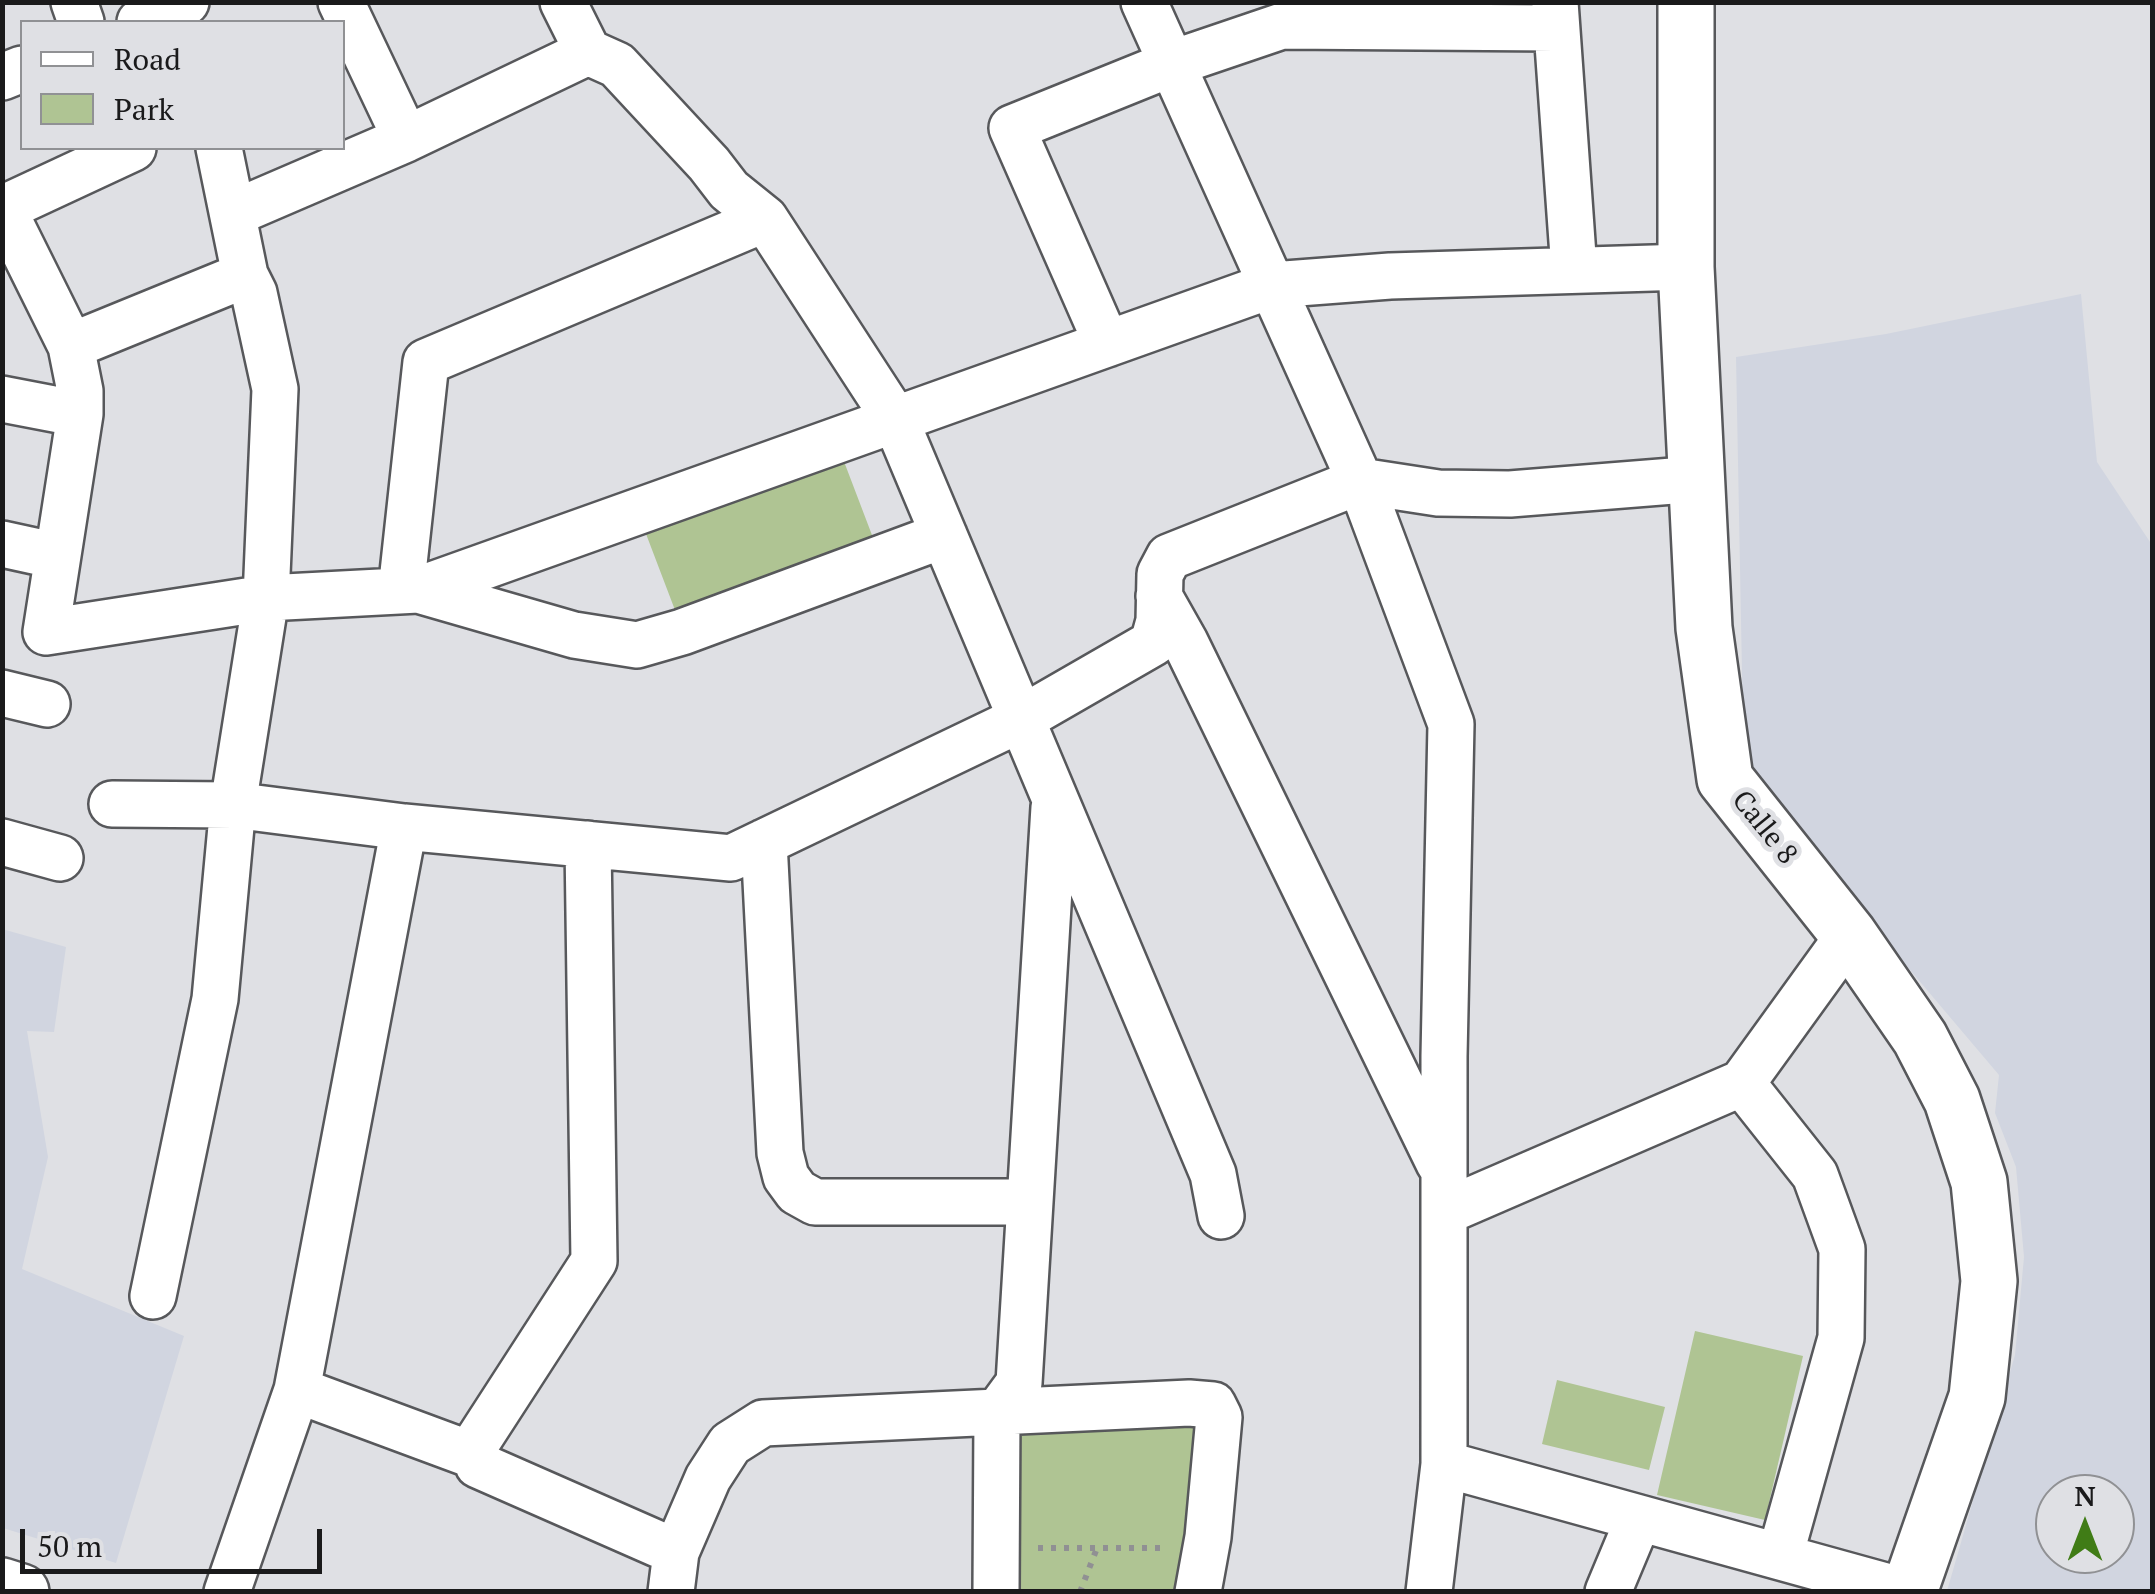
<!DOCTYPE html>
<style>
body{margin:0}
#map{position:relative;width:2155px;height:1594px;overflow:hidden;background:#dfe0e4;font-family:"PT Serif",serif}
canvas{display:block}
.frame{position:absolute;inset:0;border:5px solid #1a1a1b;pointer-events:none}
.legend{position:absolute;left:20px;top:20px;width:325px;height:130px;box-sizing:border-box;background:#dfe0e4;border:2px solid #909194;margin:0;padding:12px 18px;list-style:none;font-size:30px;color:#1a1a1b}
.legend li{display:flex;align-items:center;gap:20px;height:50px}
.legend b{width:50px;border:2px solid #909194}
.north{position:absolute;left:2035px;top:1474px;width:100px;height:100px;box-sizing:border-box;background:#dfe0e4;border:2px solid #909194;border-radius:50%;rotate:0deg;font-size:28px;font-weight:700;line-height:40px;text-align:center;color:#1a1a1b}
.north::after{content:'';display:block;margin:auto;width:35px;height:45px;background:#407c16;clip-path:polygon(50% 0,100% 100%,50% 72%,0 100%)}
.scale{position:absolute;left:20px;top:1529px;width:302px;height:45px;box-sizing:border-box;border:5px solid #1a1a1b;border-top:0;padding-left:12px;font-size:30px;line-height:35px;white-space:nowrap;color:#1a1a1b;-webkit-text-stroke:8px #dfe0e4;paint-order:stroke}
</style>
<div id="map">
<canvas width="2155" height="1594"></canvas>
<div class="frame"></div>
<ul class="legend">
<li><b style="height:12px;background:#fff"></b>Road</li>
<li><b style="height:28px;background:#afc493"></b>Park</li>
</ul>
<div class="north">N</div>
<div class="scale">50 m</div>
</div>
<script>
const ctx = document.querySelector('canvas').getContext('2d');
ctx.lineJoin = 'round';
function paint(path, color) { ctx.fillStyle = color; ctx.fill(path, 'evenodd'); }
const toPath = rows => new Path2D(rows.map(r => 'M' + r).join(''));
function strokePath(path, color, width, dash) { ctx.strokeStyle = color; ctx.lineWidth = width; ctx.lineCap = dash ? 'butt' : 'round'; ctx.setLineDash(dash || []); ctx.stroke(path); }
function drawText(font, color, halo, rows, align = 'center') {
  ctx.font = font + ' "PT Serif",serif'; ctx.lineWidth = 10; ctx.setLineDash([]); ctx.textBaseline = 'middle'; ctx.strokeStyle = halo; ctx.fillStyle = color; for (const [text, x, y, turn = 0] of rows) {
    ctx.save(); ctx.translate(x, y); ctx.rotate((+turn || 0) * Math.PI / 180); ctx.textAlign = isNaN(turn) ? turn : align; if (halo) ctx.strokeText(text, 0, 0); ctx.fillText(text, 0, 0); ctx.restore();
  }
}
const built = toPath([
 [2081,294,2097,462,2152,545,2152,1591,1947,1591,2015,1355,2024,1257,2016,1167,1995,1113,1999,1075,1805,846,1755,780,1743,725,1736,357,1886,334],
 [2055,1494,2115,1494,2115,1554,2055,1554],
 [2,929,66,947,54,1032,27,1031,48,1157,22,1269,184,1336,116,1563,3,1528]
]);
const green = toPath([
 [840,451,875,543,678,618,643,526],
 [1695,1331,1803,1356,1765,1520,1657,1495],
 [1557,1380,1665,1407,1649,1470,1542,1444],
 [1192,1415,1205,1428,1185,1591,1007,1592,1008,1421]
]);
const path = toPath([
 [1038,1548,1166,1548],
 [1080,1592,1097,1548]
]);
const minor = toPath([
 [74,2,81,22],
 [341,2,406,139],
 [563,2,588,52,617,65,709,164,729,190,765,219,895,419,1213,1174,1221,1216],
 [1144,2,1360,481,1451,724,1444,1056,1444,1464,1429,1592],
 [1555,2,1574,270],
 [140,22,186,2],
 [2,77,22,69],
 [2,209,133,148],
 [3,209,71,346,80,391,80,414,46,632,266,598,418,590,1272,285,1390,276,1686,267],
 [234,213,406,139,588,52],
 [1107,344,1012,128,1173,63,1282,26,1555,28],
 [71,346,245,275],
 [2,399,80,414],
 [2,544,57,556],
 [418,590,574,635,637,645,682,632,944,535],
 [401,591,426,362,765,219],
 [1159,596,1185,642,1439,1163],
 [2,693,47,704],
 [112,804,233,805,404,827,731,858,1021,719,1153,643,1159,621,1160,574,1169,557,1360,481,1438,493,1510,494,1698,479],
 [2,842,60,858],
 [764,842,780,1153,786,1177,797,1192,815,1202,1030,1202],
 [1444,1212,1742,1083],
 [153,1296,215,999,233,805,266,598,275,389,254,293,245,275,219,148],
 [297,1390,475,1456,478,1465,676,1552],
 [475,1456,475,1445,594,1261,588,844],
 [1444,1464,1907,1592],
 [1780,1556,1841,1338,1842,1249,1815,1175,1742,1083,1849,935],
 [227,1592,297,1390,404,827],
 [671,1592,676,1552,708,1478,730,1444,763,1423,1189,1403,1213,1405,1219,1417,1208,1537,1198,1592],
 [996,1592,997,1413,1019,1383,1054,807],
 [1608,1592,1639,1518]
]);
const tertiary = toPath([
 [1686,2,1686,267,1704,628,1725,779,1849,935,1920,1038,1952,1100,1979,1182,1989,1281,1977,1397,1909,1592],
 [2,1586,21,1592]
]);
const streetNames = [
 ["Calle 8",1764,828,51]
];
paint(built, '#d1d5e0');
paint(green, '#afc493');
strokePath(minor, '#57585b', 50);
strokePath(tertiary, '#57585b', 60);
strokePath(path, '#909093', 6, [5, 8]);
strokePath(minor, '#fff', 45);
strokePath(tertiary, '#fff', 55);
drawText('28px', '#1a1a1b', '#dfe0e4', streetNames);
</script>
